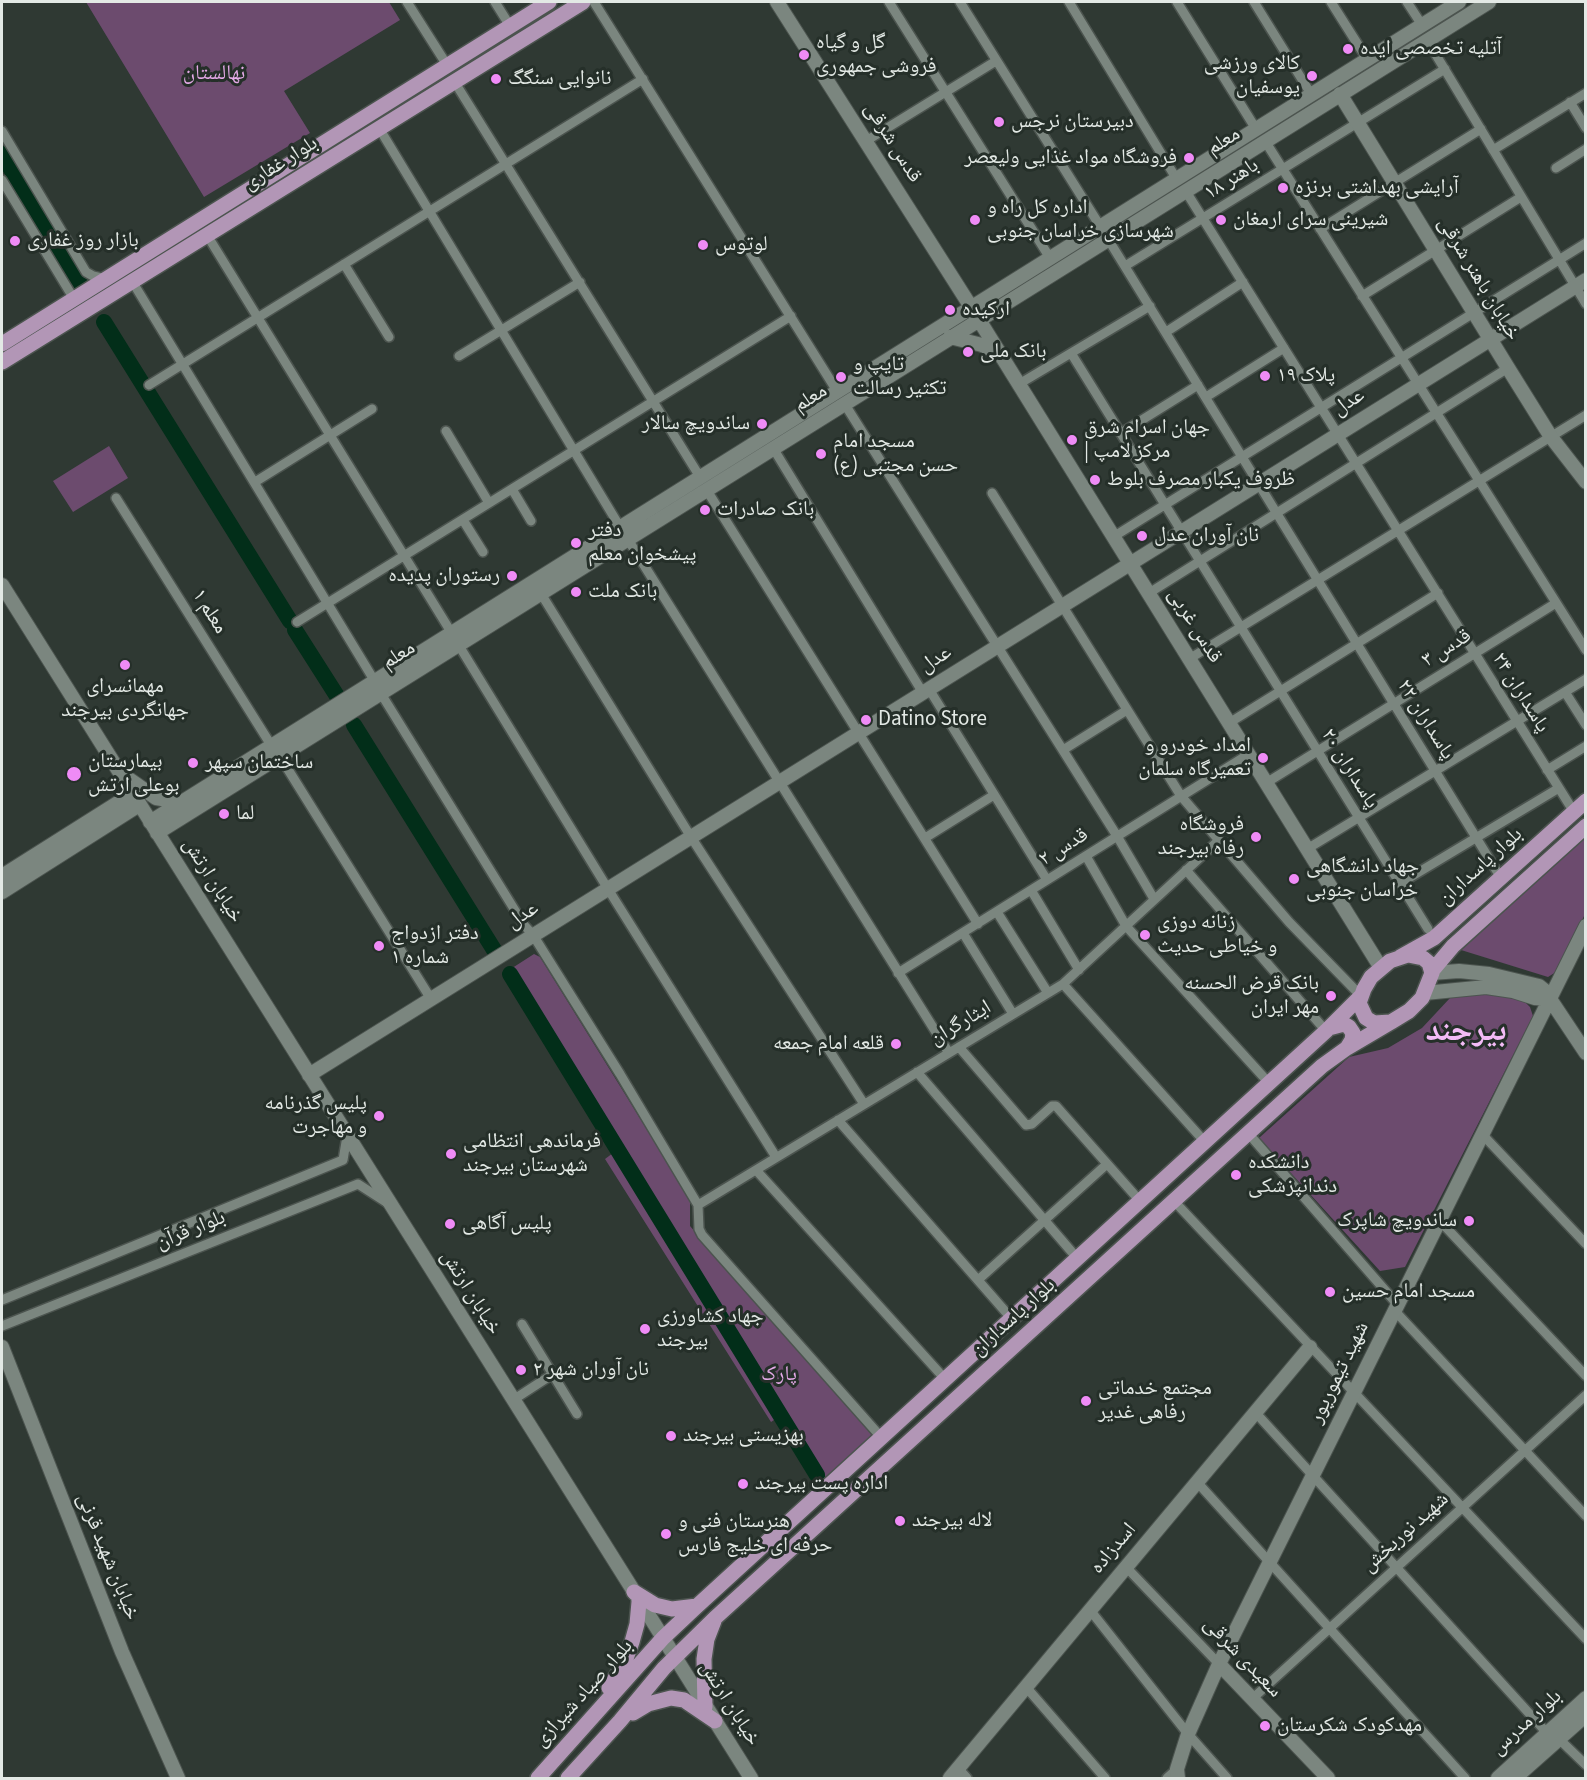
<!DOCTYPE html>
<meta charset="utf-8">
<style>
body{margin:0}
#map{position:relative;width:1587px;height:1780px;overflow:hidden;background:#2f3933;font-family:"Source Sans 3",sans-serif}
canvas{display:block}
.frame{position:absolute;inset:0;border:3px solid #e3e9e5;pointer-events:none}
</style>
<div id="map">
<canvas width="1587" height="1780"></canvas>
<div class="frame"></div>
</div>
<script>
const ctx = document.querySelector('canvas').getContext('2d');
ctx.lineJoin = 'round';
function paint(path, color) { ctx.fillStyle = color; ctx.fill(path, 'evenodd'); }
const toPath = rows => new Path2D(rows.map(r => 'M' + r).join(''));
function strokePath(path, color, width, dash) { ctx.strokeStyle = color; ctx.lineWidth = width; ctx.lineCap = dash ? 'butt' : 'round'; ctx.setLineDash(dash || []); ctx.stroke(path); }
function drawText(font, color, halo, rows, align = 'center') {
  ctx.font = font + ' "Source Sans 3","Noto Naskh Arabic",sans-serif'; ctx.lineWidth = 6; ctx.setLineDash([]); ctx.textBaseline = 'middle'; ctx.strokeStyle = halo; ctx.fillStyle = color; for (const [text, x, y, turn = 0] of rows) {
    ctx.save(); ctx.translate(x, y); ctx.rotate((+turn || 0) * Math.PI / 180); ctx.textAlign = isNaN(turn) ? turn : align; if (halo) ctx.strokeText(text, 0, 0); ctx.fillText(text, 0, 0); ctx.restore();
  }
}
const green = toPath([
 [86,2,389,2,400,20,284,91,310,133,204,197],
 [109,446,128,478,73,512,53,481],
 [1585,837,1585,914,1559,970,1548,977,1461,950],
 [534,954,540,957,690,1199,690,1226,873,1436,827,1479,786,1412,771,1422,605,1159,613,1153,506,972],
 [1488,990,1523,1000,1530,1007,1533,1016,1405,1267,1380,1271,1259,1138,1349,1057,1388,1048,1422,1028,1450,998,1468,992]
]);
const river = toPath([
 [2,154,80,283],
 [104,322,290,621],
 [295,630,337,696],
 [354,725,496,953],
 [510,974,817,1475]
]);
const street = toPath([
 [407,2,447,65],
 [495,2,510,26],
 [594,2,837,391],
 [889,2,1050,258],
 [960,2,1100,226],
 [1069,2,1176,178],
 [1177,2,1256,129],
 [1254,2,1311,94],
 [1331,2,1367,59],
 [1407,2,1422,25],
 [1427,40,1586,304],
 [454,81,700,477],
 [1570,102,1586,128],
 [379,128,620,527],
 [2,131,86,272,93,276,106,279],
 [866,141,996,61],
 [1265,141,1586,650],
 [1493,150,1586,93],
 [1556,168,1586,149],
 [2,180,74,299],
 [1185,190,1574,812],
 [1320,229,1481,129],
 [207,235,451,632],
 [1108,239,1501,878],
 [344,264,389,337],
 [1125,266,1445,69],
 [132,281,374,680],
 [1362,296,1521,197],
 [1166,332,1243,282],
 [1071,353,1428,929],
 [459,356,580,282],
 [1019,384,1150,306],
 [149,385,643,79],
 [1206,397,1284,348],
 [844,403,1117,836,1154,899],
 [446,431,489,503],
 [1121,433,1198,385],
 [773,448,923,693],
 [255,482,372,409],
 [512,489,531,521],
 [706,489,978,924],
 [992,493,1181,796,1289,922,1361,996],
 [116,498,271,745],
 [463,520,483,552],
 [1113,537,1586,243],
 [627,538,949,1053],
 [540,592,691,837,864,1104],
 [1149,593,1508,368],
 [297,622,791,316],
 [458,644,608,889,776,1157],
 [1189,659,1586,415],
 [929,689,1047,880],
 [380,692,524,925,533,935,620,1074,698,1205,699,1229,702,1235,881,1437],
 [1565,692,1586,725],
 [1229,723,1438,593],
 [1063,750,1127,710],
 [279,755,431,999],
 [1547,770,1586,746],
 [1266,783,1556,603],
 [925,838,994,795],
 [1307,849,1586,679],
 [1086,856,1126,926,1269,1083],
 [1186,870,1326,1031],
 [1399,884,1559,788],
 [1031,890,1079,970],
 [997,912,1048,993],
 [963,933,1013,1014],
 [898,973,1249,754],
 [1063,984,1205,1142],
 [959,1047,1026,1125,1032,1124,1052,1106,1056,1106,1140,1201],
 [917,1072,1077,1258],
 [838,1120,1011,1318],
 [1248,1133,1397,1304],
 [1482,1134,1586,1244],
 [756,1170,945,1379],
 [1174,1201,1586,1639],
 [698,1205,1063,984,1218,841],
 [1439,1220,1586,1376],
 [978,1280,1107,1164],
 [2,1300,343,1160,347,1136],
 [1394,1310,1586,1516],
 [522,1324,577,1414],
 [2,1326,358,1184,389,1204],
 [513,1400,553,1374],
 [1255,1412,1547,1733],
 [1197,1482,1465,1778],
 [1126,1567,1219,1664],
 [1090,1610,1188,1734,1227,1778],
 [1026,1687,1105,1778],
 [1252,1699,1586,1395],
 [1559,1739,1586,1765],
 [958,1768,967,1778],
 [1167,1778,1177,1769]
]);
const secondary = toPath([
 [777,2,971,307,1381,968],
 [1340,94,1508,368,1551,437,1586,482],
 [950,337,982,345,998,354],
 [2,585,751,1778],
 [126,777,156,798,180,802],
 [150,822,1459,2],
 [157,833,1489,2],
 [2,876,132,794],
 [2,892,139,805],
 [1432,973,1459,971,1489,974,1539,986,1544,990,1586,1053],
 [1425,993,1486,987,1513,991,1535,998,1549,999],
 [309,1075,1586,280],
 [2,1347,122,1652,178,1778],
 [1219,1664,1328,1778],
 [950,1778,1310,1347],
 [1178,1778,1177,1769,1188,1734,1219,1664,1586,926],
 [1498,1778,1586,1698],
 [1515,1778,1586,1715]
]);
const primary = toPath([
 [2,344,549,2],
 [2,362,583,2],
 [1408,955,1423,958,1429,963,1432,973,1422,998,1409,1011,1391,1022,1374,1023,1366,1018,1359,1003,1364,989,1371,977,1390,961,1408,955],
 [1400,957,1434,938,1586,801],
 [1432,971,1453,946,1586,826],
 [1329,1028,1344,1024,1349,1027,1353,1033,1352,1040,1347,1048],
 [634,1592,655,1605,672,1609,697,1606],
 [609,1688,624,1664,632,1642,637,1624,639,1602],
 [705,1707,704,1659,707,1639,714,1621],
 [633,1713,648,1704,671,1698,684,1700,715,1721],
 [538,1778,663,1638,697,1606,1326,1031,1361,996],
 [568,1778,620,1721,664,1668,715,1618,1322,1066,1347,1048,1391,1022]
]);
const markers = [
 [1348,49,6,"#ef8bf6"],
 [804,55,6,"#ef8bf6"],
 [1312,76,6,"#ef8bf6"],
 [496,79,6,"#ef8bf6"],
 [999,122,6,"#ef8bf6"],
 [1189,158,6,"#ef8bf6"],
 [1283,188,6,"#ef8bf6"],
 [975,220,6,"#ef8bf6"],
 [1221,220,6,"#ef8bf6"],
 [15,241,6,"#ef8bf6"],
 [703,245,6,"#ef8bf6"],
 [950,310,6,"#ef8bf6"],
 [968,352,6,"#ef8bf6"],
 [1265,376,6,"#ef8bf6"],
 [841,377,6,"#ef8bf6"],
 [762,424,6,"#ef8bf6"],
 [1072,440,6,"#ef8bf6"],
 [821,454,6,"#ef8bf6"],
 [1095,480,6,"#ef8bf6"],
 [705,510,6,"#ef8bf6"],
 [1142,536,6,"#ef8bf6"],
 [576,543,6,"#ef8bf6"],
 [512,576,6,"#ef8bf6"],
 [576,592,6,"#ef8bf6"],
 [125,665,6,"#ef8bf6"],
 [866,720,6,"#ef8bf6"],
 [1263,758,6,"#ef8bf6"],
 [193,763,6,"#ef8bf6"],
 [74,774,8,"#ef8bf6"],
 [224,814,6,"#ef8bf6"],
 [1256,837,6,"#ef8bf6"],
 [1294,879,6,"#ef8bf6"],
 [1145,935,6,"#ef8bf6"],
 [379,946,6,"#ef8bf6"],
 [1331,996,6,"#ef8bf6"],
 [896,1044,6,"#ef8bf6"],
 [379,1116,6,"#ef8bf6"],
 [451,1154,6,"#ef8bf6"],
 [1236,1175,6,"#ef8bf6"],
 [1469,1221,6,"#ef8bf6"],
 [450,1224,6,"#ef8bf6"],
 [1330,1292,6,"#ef8bf6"],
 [645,1329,6,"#ef8bf6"],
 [521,1370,6,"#ef8bf6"],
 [1086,1401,6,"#ef8bf6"],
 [671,1436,6,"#ef8bf6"],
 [743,1484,6,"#ef8bf6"],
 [900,1521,6,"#ef8bf6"],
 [666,1534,6,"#ef8bf6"],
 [1265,1726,6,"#ef8bf6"]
];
const poiNames = [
 ["گل و گیاه",816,43],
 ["فروشی جمهوری",816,67],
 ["آتلیه تخصصی ایده",1360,49],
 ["کالای ورزشی",1300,64,"right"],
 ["یوسفیان",1300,88,"right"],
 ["نانوایی سنگگ",508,79],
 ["دبیرستان نرجس",1011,122],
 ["فروشگاه مواد غذایی ولیعصر",1177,158,"right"],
 ["آرایشی بهداشتی برنزه",1295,188],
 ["اداره کل راه و",987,208],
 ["شهرسازی خراسان جنوبی",987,232],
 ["شیرینی سرای ارمغان",1233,220],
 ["بازار روز غفاری",27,241],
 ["لوتوس",715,245],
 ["ارکیده",962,310],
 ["بانک ملی",980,352],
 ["تایپ و",853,365],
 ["تکثیر رسالت",853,389],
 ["پلاک ۱۹",1277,376],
 ["ساندویچ سالار",750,424,"right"],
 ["جهان اسرام شرق",1084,428],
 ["| مرکز لامپ",1084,452],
 ["مسجد امام",833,442],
 ["حسن مجتبی (ع)",833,466],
 ["ظروف یکبار مصرف بلوط",1107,480],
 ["بانک صادرات",717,510],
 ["دفتر",588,531],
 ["پیشخوان معلم",588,555],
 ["نان آوران عدل",1154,536],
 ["رستوران پدیده",500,576,"right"],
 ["بانک ملت",588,592],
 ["مهمانسرای",125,687,"center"],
 ["جهانگردی بیرجند",125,711,"center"],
 ["Datino Store",878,720],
 ["امداد خودرو و",1251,746,"right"],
 ["تعمیرگاه سلمان",1251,770,"right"],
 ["بیمارستان",88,762],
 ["بوعلی ارتش",88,786],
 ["ساختمان سپهر",205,763],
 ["لما",236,814],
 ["فروشگاه",1244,825,"right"],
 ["رفاه بیرجند",1244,849,"right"],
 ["جهاد دانشگاهی",1306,867],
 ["خراسان جنوبی",1306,891],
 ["زنانه دوزی",1157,923],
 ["و خیاطی حدیث",1157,947],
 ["دفتر ازدواج",391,934],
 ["شماره ۱",391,958],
 ["بانک قرض الحسنه",1319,984,"right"],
 ["مهر ایران",1319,1008,"right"],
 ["قلعه امام جمعه",884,1044,"right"],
 ["پلیس گذرنامه",367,1104,"right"],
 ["و مهاجرت",367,1128,"right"],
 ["فرماندهی انتظامی",463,1142],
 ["شهرستان بیرجند",463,1166],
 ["دانشکده",1248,1163],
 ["دندانپزشکی",1248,1187],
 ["ساندویچ شاپرک",1457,1221,"right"],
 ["پلیس آگاهی",462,1224],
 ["مسجد امام حسین",1342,1292],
 ["جهاد کشاورزی",657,1317],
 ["بیرجند",657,1341],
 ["نان آوران شهر ۲",533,1370],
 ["مجتمع خدماتی",1098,1389],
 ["رفاهی غدیر",1098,1413],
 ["بهزیستی بیرجند",683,1436],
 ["اداره پست بیرجند",755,1484],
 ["لاله بیرجند",912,1521],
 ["هنرستان فنی و",678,1522],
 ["حرفه ای خلیج فارس",678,1546],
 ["مهدکودک شکرستان",1277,1726]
];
const parkNames = [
 ["نهالستان",214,74],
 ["پارک",779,1375]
];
const streetNames = [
 ["معلم",1224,142,-32],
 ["قدس شرقی",892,143,58],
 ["بلوار غفاری",281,164,-32],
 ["باهنر ۱۸",1232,180,-32],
 ["خیابان باهنر شرقی",1478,279,59],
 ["معلم",811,399,-32],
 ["عدل",1349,403,-32],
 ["معلم ۱",209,612,58],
 ["قدس غربی",1194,626,58],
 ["قدس ۳",1447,649,-32],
 ["معلم",399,656,-32],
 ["عدل",936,660,-32],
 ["پاسداران ۲۴",1520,693,58],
 ["پاسداران ۲۲",1425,720,58],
 ["پاسداران ۲۰",1349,769,58],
 ["قدس ۲",1064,848,-32],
 ["بلوار پاسداران",1481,867,-42],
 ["خیابان ارتش",212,881,58],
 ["عدل",523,916,-32],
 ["ایثارگران",961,1024,-31],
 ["بلوار قرآن",191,1231,-22],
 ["خیابان ارتش",470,1293,58],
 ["بلوار پاسداران",1014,1318,-42],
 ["شهید تیمورپور",1340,1373,-64],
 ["شهید نوربخش",1406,1533,-42],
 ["اسدزاده",1114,1549,-50],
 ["خیابان شهید قرنی",107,1557,68],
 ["سعیدی شرقی",1242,1658,46],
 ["بلوار صیاد شیرازی",584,1694,-48],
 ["خیابان ارتش",729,1704,58],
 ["بلوار مدرس",1527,1723,-42]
];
const townNames = [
 ["بیرجند",1466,1033]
];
paint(green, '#6c4b6e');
strokePath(river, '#022e19', 16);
strokePath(street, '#4c544f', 12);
strokePath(secondary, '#4c544f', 16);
strokePath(primary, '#4c544f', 18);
strokePath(street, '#7b867f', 9);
strokePath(secondary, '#7b867f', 14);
strokePath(primary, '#b296b6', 15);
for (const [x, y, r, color] of markers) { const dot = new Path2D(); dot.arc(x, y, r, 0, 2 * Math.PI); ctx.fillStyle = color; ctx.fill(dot); strokePath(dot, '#252f29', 2); }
drawText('21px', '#e3e9e5', '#252f29', poiNames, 'left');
drawText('21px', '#e4a9e7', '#252f29', parkNames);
drawText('21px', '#e3e9e5', '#252f29', streetNames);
drawText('bold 33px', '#f3bbf6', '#252f29', townNames);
</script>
